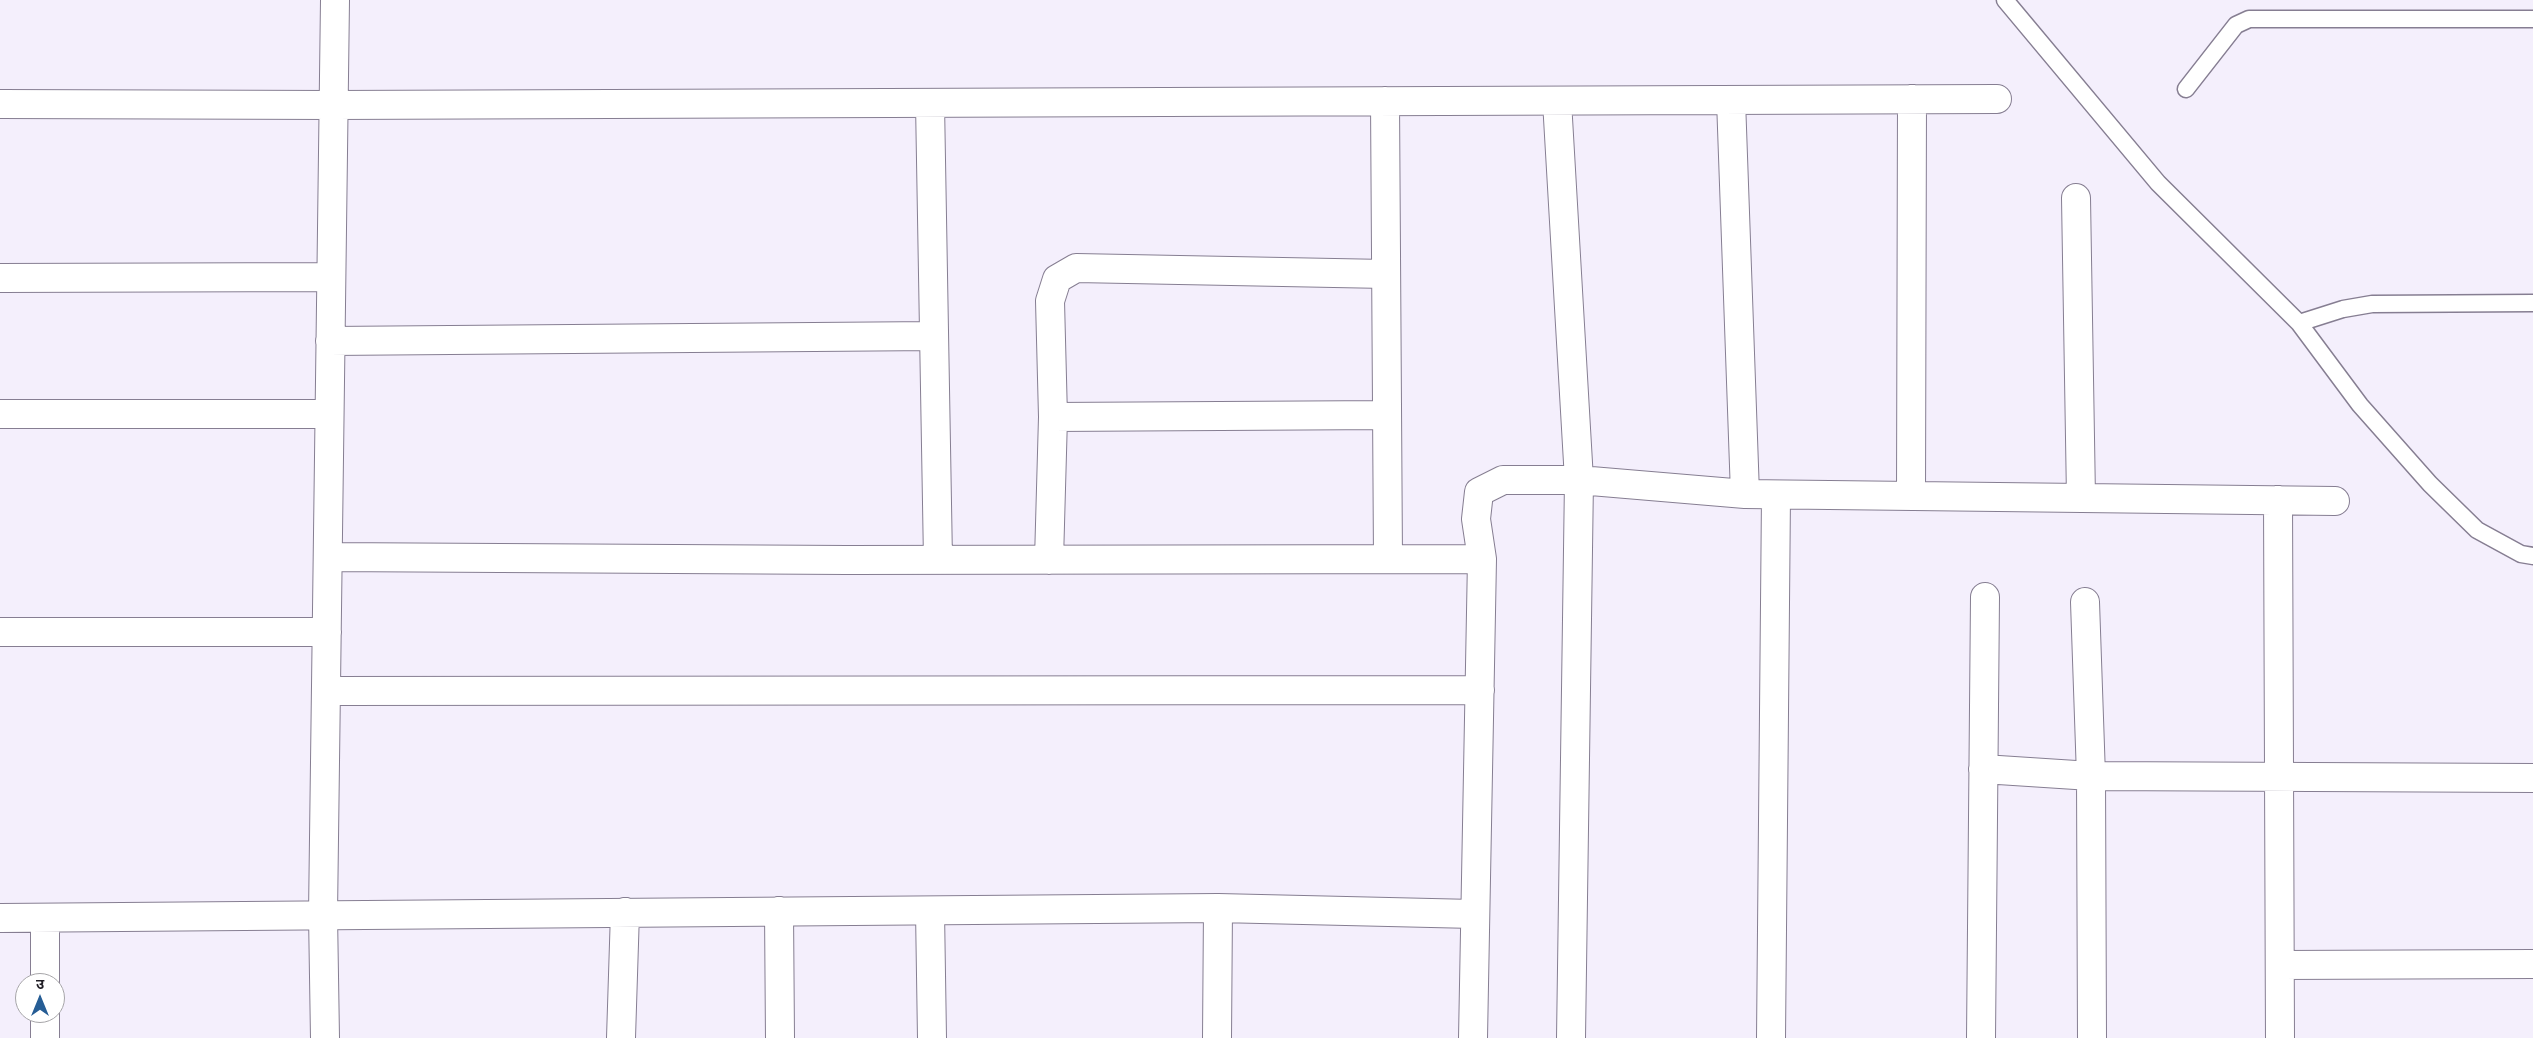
<!DOCTYPE html>
<meta charset="utf-8">
<style>
body{margin:0}
#map{position:relative;width:2533px;height:1038px;overflow:hidden;background:#f4effc;font-family:Arial,"Noto Sans Devanagari",sans-serif}
canvas{display:block}
.north{position:absolute;left:15px;top:973px;width:50px;height:50px;box-sizing:border-box;background:#fff;border:1px solid #a6a5a8;border-radius:50%;rotate:0deg;font-size:14px;font-weight:700;line-height:20px;text-align:center;color:#201d25}
.north::after{content:'';display:block;margin:auto;width:18px;height:22px;background:#265d95;clip-path:polygon(50% 0,100% 100%,50% 72%,0 100%)}
</style>
<div id="map">
<canvas width="2533" height="1038"></canvas>
<div class="north">उ</div>
</div>
<script>
const ctx = document.querySelector('canvas').getContext('2d');
ctx.lineJoin = 'round';
const toPath = rows => new Path2D(rows.map(r => 'M' + r).join(''));
function strokePath(path, color, width, dash) { ctx.strokeStyle = color; ctx.lineWidth = width; ctx.lineCap = dash ? 'butt' : 'round'; ctx.setLineDash(dash || []); ctx.stroke(path); }
const lane = toPath([
 [2005,0,2158,183,2299,323,2360,405,2430,484,2477,530,2521,554,2533,556],
 [2186,89,2236,25,2249,19,2533,19],
 [2299,323,2343,309,2372,304,2533,303]
]);
const street = toPath([
 [1731,100,1745,494],
 [1385,101,1388,559],
 [1557,101,1579,480,1571,1038],
 [930,103,938,560],
 [0,104,333,105,1997,99],
 [2076,198,2081,498],
 [0,278,331,277],
 [330,341,934,336],
 [0,414,329,414],
 [1053,417,1387,415],
 [1911,496,1912,99],
 [2278,500,2280,1038],
 [328,557,847,560,1482,559],
 [1049,560,1053,417,1050,301,1057,279,1076,268,1386,274],
 [2085,602,2091,776,2092,1038],
 [0,632,327,632],
 [326,691,1480,690],
 [1983,769,2091,776,2533,778],
 [779,911,780,1038],
 [930,911,932,1038],
 [0,918,1218,908,1474,914],
 [2280,965,2533,964],
 [45,983,45,918],
 [45,1038,45,1013],
 [325,1038,323,914,335,0],
 [621,1038,625,912],
 [1217,1038,1218,908],
 [1473,1038,1482,559,1476,519,1479,492,1503,480,1579,480,1745,494,2335,501],
 [1771,1038,1776,495],
 [1981,1038,1985,597]
]);
strokePath(lane, '#867e92', 19);
strokePath(street, '#867e92', 30);
strokePath(lane, '#fff', 16);
strokePath(street, '#fff', 28);
</script>
